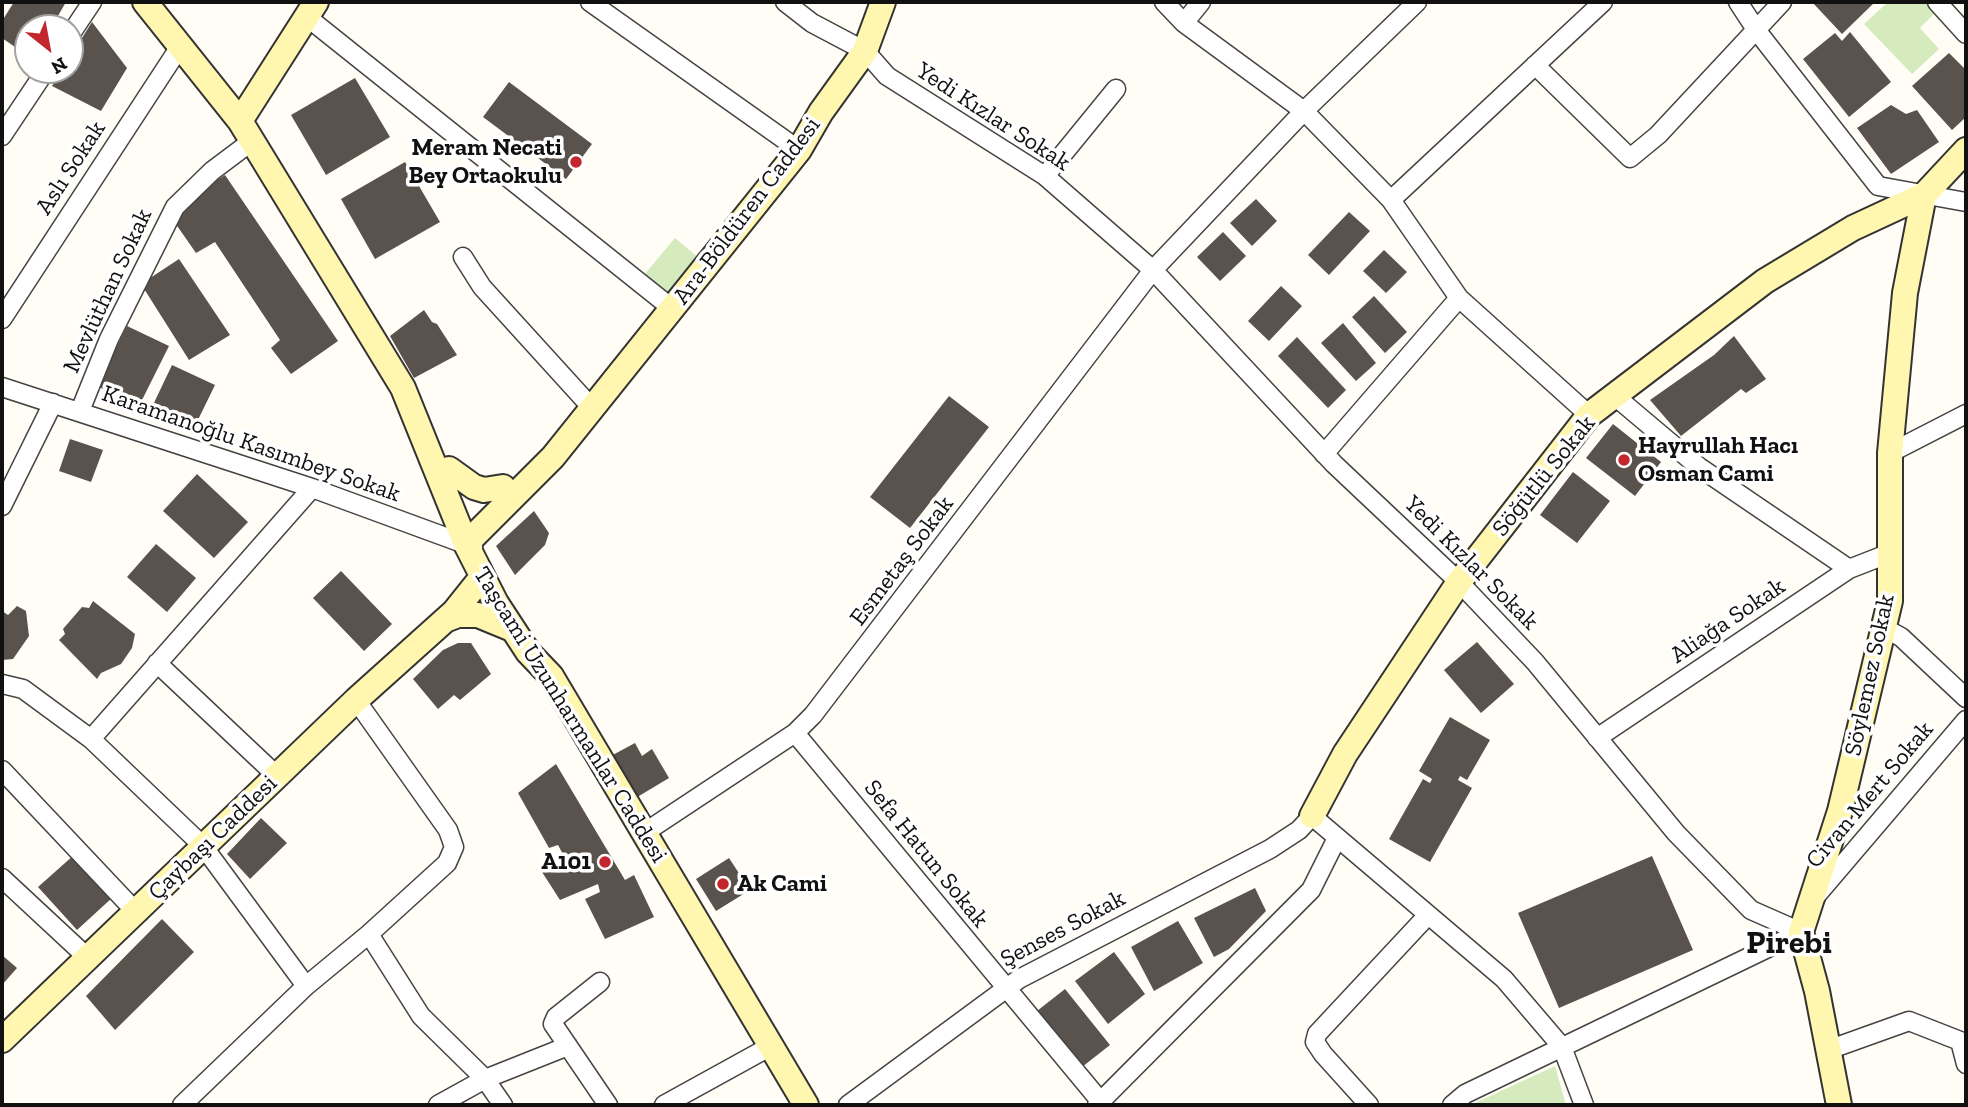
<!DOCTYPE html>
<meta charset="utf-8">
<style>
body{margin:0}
#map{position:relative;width:1968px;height:1107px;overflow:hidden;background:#fffdf5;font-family:"Zilla Slab",serif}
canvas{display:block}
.frame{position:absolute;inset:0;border:4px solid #111;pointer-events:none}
.north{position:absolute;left:14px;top:14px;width:70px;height:70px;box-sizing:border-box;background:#fff;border:2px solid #a0a0a0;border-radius:50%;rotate:149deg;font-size:19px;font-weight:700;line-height:28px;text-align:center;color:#111}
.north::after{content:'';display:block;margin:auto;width:24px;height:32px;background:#c4262e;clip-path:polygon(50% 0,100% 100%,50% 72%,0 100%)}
</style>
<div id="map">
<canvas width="1968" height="1107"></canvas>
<div class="frame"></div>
<div class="north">N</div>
</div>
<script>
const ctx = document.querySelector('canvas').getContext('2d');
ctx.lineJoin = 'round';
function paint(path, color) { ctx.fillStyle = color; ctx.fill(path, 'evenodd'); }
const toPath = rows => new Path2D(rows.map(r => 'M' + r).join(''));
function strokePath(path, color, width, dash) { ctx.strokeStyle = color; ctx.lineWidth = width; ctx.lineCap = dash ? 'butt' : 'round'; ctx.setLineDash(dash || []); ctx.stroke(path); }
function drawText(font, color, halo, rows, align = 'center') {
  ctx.font = font + ' "Zilla Slab",serif'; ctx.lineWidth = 7; ctx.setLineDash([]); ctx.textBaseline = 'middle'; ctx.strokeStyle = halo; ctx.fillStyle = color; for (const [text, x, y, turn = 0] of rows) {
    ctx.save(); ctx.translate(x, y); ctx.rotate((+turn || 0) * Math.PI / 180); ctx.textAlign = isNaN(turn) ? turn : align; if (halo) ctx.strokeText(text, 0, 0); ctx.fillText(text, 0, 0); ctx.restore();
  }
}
const green = toPath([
 [1888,2,1934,2,1940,8,1920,28,1939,49,1912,74,1864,24],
 [675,238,699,258,668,295,644,275],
 [1555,1066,1566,1105,1472,1105,1475,1103]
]);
const building = toPath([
 [14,2,66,2,51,28,28,28,28,56,2,38,2,21],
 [1812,2,1875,2,1842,34],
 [92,22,127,68,101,111,52,86,62,70,70,70,70,57],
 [1850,32,1891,82,1849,117,1803,59,1835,33,1842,41],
 [1949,53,1966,70,1966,117,1952,130,1912,86],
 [355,78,390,137,326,175,291,115],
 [509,82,592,144,566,179,483,117],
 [1891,105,1906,114,1917,110,1939,142,1891,174,1857,128],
 [405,162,440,222,375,259,341,199],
 [225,175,338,341,291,374,271,348,280,340,215,242,196,253,173,220,195,194],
 [1256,199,1277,221,1252,246,1230,223],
 [1349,212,1370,231,1329,275,1308,255],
 [1223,232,1246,256,1220,281,1197,257],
 [1384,250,1407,272,1386,293,1363,271],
 [179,259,230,335,189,360,141,284],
 [1281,286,1302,306,1269,341,1248,321],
 [1374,296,1407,332,1385,353,1352,317],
 [424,310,432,322,437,324,457,355,414,378,390,336],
 [1343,323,1376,363,1356,381,1321,343],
 [127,326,169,346,139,406,97,386],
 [1734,336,1766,379,1746,393,1741,389,1681,436,1650,400,1714,355],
 [1297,337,1346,390,1328,408,1278,356],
 [172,365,215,385,195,426,152,407],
 [949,396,989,427,910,528,870,497],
 [1613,424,1661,462,1635,496,1586,458],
 [70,439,103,450,91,482,59,471],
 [1573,472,1610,501,1577,543,1540,515],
 [197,474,248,522,214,558,163,511],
 [534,511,549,533,545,545,515,575,496,546],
 [156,544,196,578,167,612,127,577],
 [341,571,392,624,364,651,313,598],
 [93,601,135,634,132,648,121,664,101,673,97,679,59,640,65,634,63,629,82,607,89,608],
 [17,606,26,611,29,636,13,659,2,660,2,611,8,615],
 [1477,642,1514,684,1481,713,1444,670],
 [458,643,471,643,491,674,460,700,454,695,438,709,413,679,443,650],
 [1450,717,1490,740,1467,780,1460,776,1458,780,1472,788,1430,862,1389,839,1423,779,1430,783,1432,779,1419,771],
 [635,743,642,756,652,749,669,778,634,799,609,757],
 [556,764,625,880,634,875,654,917,605,939,585,899,600,892,598,884,560,900,542,872,565,858,558,845,549,848,518,793],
 [261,818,287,843,250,879,227,854],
 [74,855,113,897,77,930,38,887],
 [1652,856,1693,950,1559,1008,1518,913],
 [729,858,750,890,716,911,696,879],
 [1255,888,1266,911,1229,949,1214,957,1194,918],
 [162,919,194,952,115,1030,86,996],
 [1178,921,1203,963,1154,991,1131,947],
 [1114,952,1145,994,1108,1024,1075,981],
 [2,955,17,968,2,985],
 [1065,989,1110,1045,1082,1067,1037,1011]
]);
const street = toPath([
 [590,2,799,150],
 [785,2,812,23,865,51,887,76,1045,176,1153,270,1334,464,1459,582,1535,662,1676,833,1751,910,1801,932,1465,1094,1452,1105],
 [1164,2,1184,23,1304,111,1391,200,1459,298,1589,415],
 [1738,2,1757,31,1878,186,1966,202],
 [1937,2,1966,34],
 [307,17,674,310],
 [1184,23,1201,2],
 [70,35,92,2],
 [1535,65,1630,158,1658,135,1782,2],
 [2,136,46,70],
 [1045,176,1116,89],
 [1391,200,1603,2],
 [463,257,482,287,592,408],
 [2,319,181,45],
 [2,387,312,488,473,547],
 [1616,397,1699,467,1849,569],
 [80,411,109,339,175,207,212,171,252,141],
 [1890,453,1966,414],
 [1324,454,1459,298],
 [2,506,53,403],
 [1884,628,1901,637,1966,698],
 [157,663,277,776],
 [2,684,23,689,91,739,203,846,306,986],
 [795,733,1101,1102],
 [1597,738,1849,569,1890,553],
 [91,739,312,488],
 [2,770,136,912],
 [644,833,795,733,813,715,1153,270,1304,111,1417,2],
 [2,878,88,958],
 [1816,896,1966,720],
 [369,934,421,1016,485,1079,503,1105],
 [600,982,556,1017,553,1024,608,1105],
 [1828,1050,1909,1021,1960,1041,1966,1064],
 [182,1105,306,986,369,934,447,863,454,847,448,830,356,700],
 [438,1105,485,1079,568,1046],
 [664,1105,771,1046],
 [848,1105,1019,979,1270,849,1299,830,1312,816,1504,979,1562,1047,1584,1105],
 [1097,1105,1311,890,1337,838],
 [1369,1105,1323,1054,1315,1042,1317,1034,1428,915]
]);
const secondary = toPath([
 [145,2,240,121,403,388,466,544,496,603,528,652,551,676,806,1105],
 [240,121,316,2],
 [449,469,474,487,484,490,503,487],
 [466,544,553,457,799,150,821,112,865,51,883,2],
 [445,620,458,615,478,615,512,629],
 [1312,816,1345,754,1459,582,1589,415,1765,281,1853,228,1924,195,1966,150],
 [2,1040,356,700,454,612,482,577],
 [1839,1105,1817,991,1801,932,1840,811,1890,601,1890,453,1905,293,1924,195]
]);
const markers = [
 [576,162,7,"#c4262e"],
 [1624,460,7,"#c4262e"],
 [605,862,7,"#c4262e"],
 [723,884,7,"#c4262e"]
];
const streetNames = [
 ["Yedi Kızlar Sokak",993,117,33],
 ["Aslı Sokak",71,168,-57],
 ["Ara-Böldüren Caddesi",747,211,-53],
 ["Mevlüthan Sokak",108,291,-65],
 ["Karamanoğlu Kasımbey Sokak",251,444,19],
 ["Söğütlü Sokak",1544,476,-51],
 ["Esmetaş Sokak",902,561,-53],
 ["Yedi Kızlar Sokak",1471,563,45],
 ["Aliağa Sokak",1728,621,-34],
 ["Söylemez Sokak",1870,675,-78],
 ["Taşcami Uzunharmanlar Caddesi",570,715,58],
 ["Civan Mert Sokak",1870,795,-50],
 ["Çaybaşı Caddesi",213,838,-44],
 ["Sefa Hatun Sokak",926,854,51],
 ["Şenses Sokak",1063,929,-28]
];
const poiNames = [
 ["Meram Necati",562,148],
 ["Bey Ortaokulu",562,176],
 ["Hayrullah Hacı",1638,446,"left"],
 ["Osman Cami",1638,474,"left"],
 ["A101",591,862],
 ["Ak Cami",737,884,"left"]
];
const districtNames = [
 ["Pirebi",1789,944]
];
paint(green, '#d5ebbd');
paint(building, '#5a524d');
strokePath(street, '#444', 21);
strokePath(secondary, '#333', 28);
strokePath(street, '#fff', 18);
strokePath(secondary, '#fff6b0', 24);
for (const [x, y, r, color] of markers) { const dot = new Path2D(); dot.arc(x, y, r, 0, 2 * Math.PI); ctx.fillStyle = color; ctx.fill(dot); strokePath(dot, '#fff', 2.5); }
drawText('24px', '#111', '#fff', streetNames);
drawText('bold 24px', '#111', '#fff', poiNames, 'right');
drawText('bold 32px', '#111', '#fff', districtNames);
</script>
